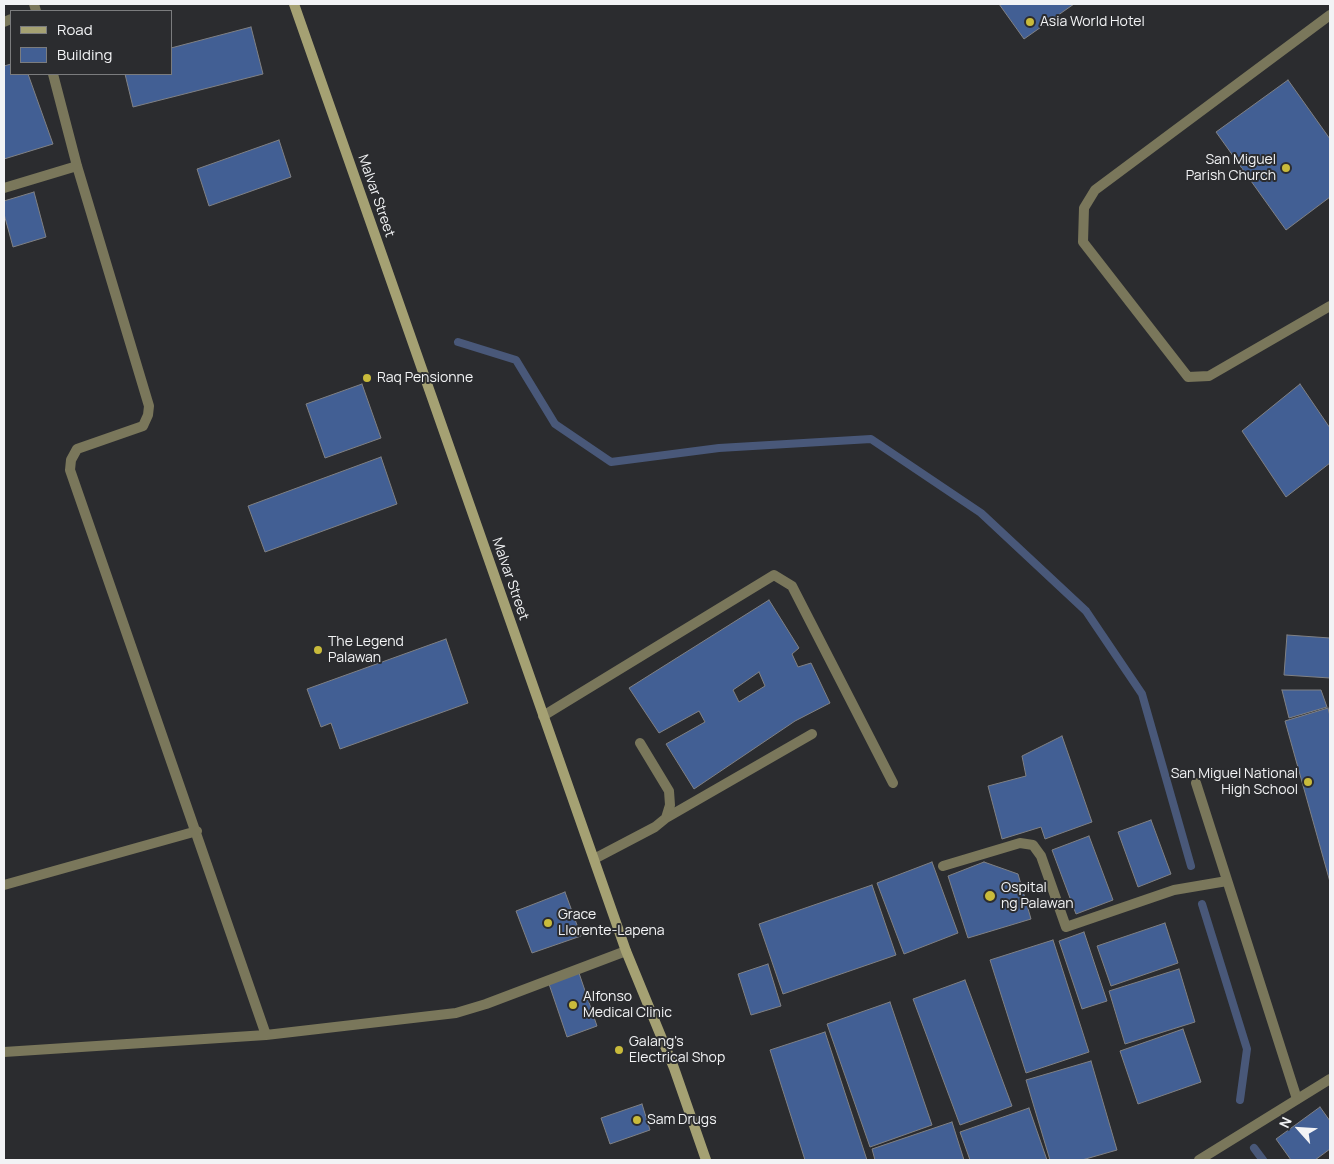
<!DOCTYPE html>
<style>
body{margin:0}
#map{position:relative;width:1334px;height:1164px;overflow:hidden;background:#2b2c2f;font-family:Manrope,sans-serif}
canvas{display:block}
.frame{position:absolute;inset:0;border:5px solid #f2f3f5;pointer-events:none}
.legend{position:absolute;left:10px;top:10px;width:162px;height:65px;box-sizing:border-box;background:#2b2c2f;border:1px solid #7b7c7e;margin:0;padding:6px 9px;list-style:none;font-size:15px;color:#f2f3f5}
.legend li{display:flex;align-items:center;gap:10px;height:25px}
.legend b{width:25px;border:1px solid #7b7c7e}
.north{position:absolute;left:1274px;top:1104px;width:50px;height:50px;-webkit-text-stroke:4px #2b2c2f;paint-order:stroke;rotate:296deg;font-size:14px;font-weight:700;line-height:20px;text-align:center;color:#f2f3f5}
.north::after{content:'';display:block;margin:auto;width:18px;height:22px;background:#f2f3f5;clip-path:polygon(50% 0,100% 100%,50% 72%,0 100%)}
</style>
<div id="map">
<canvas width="1334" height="1164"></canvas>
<div class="frame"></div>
<ul class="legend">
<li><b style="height:6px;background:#a5a173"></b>Road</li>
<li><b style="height:14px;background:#425f94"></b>Building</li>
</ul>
<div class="north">N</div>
</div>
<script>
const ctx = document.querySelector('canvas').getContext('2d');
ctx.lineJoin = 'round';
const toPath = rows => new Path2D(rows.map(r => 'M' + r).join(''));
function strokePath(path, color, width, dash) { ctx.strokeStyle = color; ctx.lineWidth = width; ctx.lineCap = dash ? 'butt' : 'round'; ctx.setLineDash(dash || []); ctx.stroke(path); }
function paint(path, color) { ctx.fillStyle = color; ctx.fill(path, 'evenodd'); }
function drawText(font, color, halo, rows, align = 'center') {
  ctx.font = font + ' Manrope,sans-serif'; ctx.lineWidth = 4; ctx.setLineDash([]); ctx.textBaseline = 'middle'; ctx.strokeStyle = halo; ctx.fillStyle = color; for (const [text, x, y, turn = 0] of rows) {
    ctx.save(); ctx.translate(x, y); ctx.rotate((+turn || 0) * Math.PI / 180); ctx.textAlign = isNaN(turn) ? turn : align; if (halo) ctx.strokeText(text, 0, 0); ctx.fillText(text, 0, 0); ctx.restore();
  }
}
const stream = toPath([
 [458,342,516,360,555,424,611,462,719,448,871,439,981,513,1086,611,1142,694,1191,866],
 [1202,904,1247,1049,1240,1100],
 [1254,1148,1263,1160]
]);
const building = toPath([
 [999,4,1074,4,1024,39,999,4],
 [251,27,263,74,133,107,125,74,171,74,171,48,251,27],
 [11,64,11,74,28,74,53,144,4,159,4,66,11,64],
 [1288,80,1330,139,1330,197,1286,230,1216,132,1288,80],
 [279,140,291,177,209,206,197,169,279,140],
 [34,192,46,237,13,247,4,214,4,201,34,192],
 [362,384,381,438,325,458,306,404,362,384],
 [1300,384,1330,428,1330,463,1286,497,1242,431,1300,384],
 [381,457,397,504,265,552,248,506,381,457],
 [769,600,799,648,792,654,798,667,811,663,830,703,795,721,694,789,666,744,705,722,699,711,659,733,629,688,769,600],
 [759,672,765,686,739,702,733,690,759,672],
 [1287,635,1330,638,1330,678,1284,675,1287,635],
 [446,639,468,703,340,749,331,723,321,727,307,689,446,639],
 [1282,690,1321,690,1327,707,1289,718,1282,690],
 [1328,708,1330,716,1330,882,1285,721,1328,708],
 [1062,736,1092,822,1045,839,1041,827,1002,839,988,786,1026,776,1022,756,1062,736],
 [1151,820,1171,874,1138,887,1118,832,1151,820],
 [1089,836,1113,900,1076,914,1052,850,1089,836],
 [932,862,958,933,904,954,877,883,932,862],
 [984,862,1018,874,1031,919,968,938,948,876,984,862],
 [872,885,896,955,783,994,759,924,872,885],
 [565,892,581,936,532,953,516,911,565,892],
 [1165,923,1178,963,1111,986,1097,946,1165,923],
 [1084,932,1107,1001,1082,1009,1059,941,1084,932],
 [1053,940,1089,1052,1026,1073,990,960,1053,940],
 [768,964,781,1006,751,1015,738,974,768,964],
 [1179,969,1195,1022,1125,1044,1109,991,1179,969],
 [579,973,597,1026,567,1037,549,984,579,973],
 [965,980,1012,1106,960,1125,913,999,965,980],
 [890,1002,932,1125,870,1147,827,1024,890,1002],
 [1183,1029,1201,1082,1138,1104,1120,1051,1183,1029],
 [825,1032,867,1160,805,1160,770,1050,825,1032],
 [1091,1061,1117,1150,1082,1160,1050,1160,1026,1080,1091,1061],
 [642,1104,650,1130,610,1144,601,1118,642,1104],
 [1320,1107,1330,1121,1330,1149,1315,1160,1291,1160,1276,1139,1320,1107],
 [1029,1108,1047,1160,970,1160,960,1132,1029,1108],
 [952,1122,964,1160,875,1160,872,1149,952,1122]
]);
const lane = toPath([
 [1330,15,1095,190,1084,208,1083,242,1188,377,1209,376,1330,306],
 [543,716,774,575,792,586,893,783],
 [1196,783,1297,1099],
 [666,818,812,734],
 [594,859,655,827,666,818,670,805,669,791,640,743],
 [943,866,1020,843,1033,845,1041,856,1066,927,1174,890,1227,881]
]);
const street = toPath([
 [34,4,36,11],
 [4,22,11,19],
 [53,74,77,166,149,406,148,415,143,426,77,449,71,460,70,470,266,1035],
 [4,188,77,166],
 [4,885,197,831],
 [4,1052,266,1035,456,1013,486,1004,626,951],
 [1199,1160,1330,1079]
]);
const secondary = toPath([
 [294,4,626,951,674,1068,706,1160]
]);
const markers = [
 [1030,22,5,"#c9bb3b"],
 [1286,168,5,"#c9bb3b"],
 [367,378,5,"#c9bb3b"],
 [318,650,5,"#c9bb3b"],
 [1308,782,5,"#c9bb3b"],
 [990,896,6,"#c9bb3b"],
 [548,923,5,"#c9bb3b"],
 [573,1005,5,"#c9bb3b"],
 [619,1050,5,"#c9bb3b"],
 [637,1120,5,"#c9bb3b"]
];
const poiNames = [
 ["Asia World Hotel",1040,22],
 ["San Miguel",1276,160,"right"],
 ["Parish Church",1276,176,"right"],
 ["Raq Pensionne",377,378],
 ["The Legend",328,642],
 ["Palawan",328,658],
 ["San Miguel National",1298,774,"right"],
 ["High School",1298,790,"right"],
 ["Ospital",1001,888],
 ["ng Palawan",1001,904],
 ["Grace",558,915],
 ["Llorente-Lapena",558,931],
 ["Alfonso",583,997],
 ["Medical Clinic",583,1013],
 ["Galang's",629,1042],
 ["Electrical Shop",629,1058],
 ["Sam Drugs",647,1120]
];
const streetNames = [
 ["Malvar Street",376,196,71],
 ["Malvar Street",510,579,71]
];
strokePath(stream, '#495879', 8);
paint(building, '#425f94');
strokePath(building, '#808184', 1);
strokePath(lane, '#7a775b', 10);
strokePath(street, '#7a775b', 10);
strokePath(secondary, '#a5a173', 10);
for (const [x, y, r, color] of markers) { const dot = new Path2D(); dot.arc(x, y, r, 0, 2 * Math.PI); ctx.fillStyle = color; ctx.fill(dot); strokePath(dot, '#2b2c2f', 2); }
drawText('14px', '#f2f3f5', '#2b2c2f', poiNames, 'left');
drawText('14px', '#f2f3f5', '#2b2c2f', streetNames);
</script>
